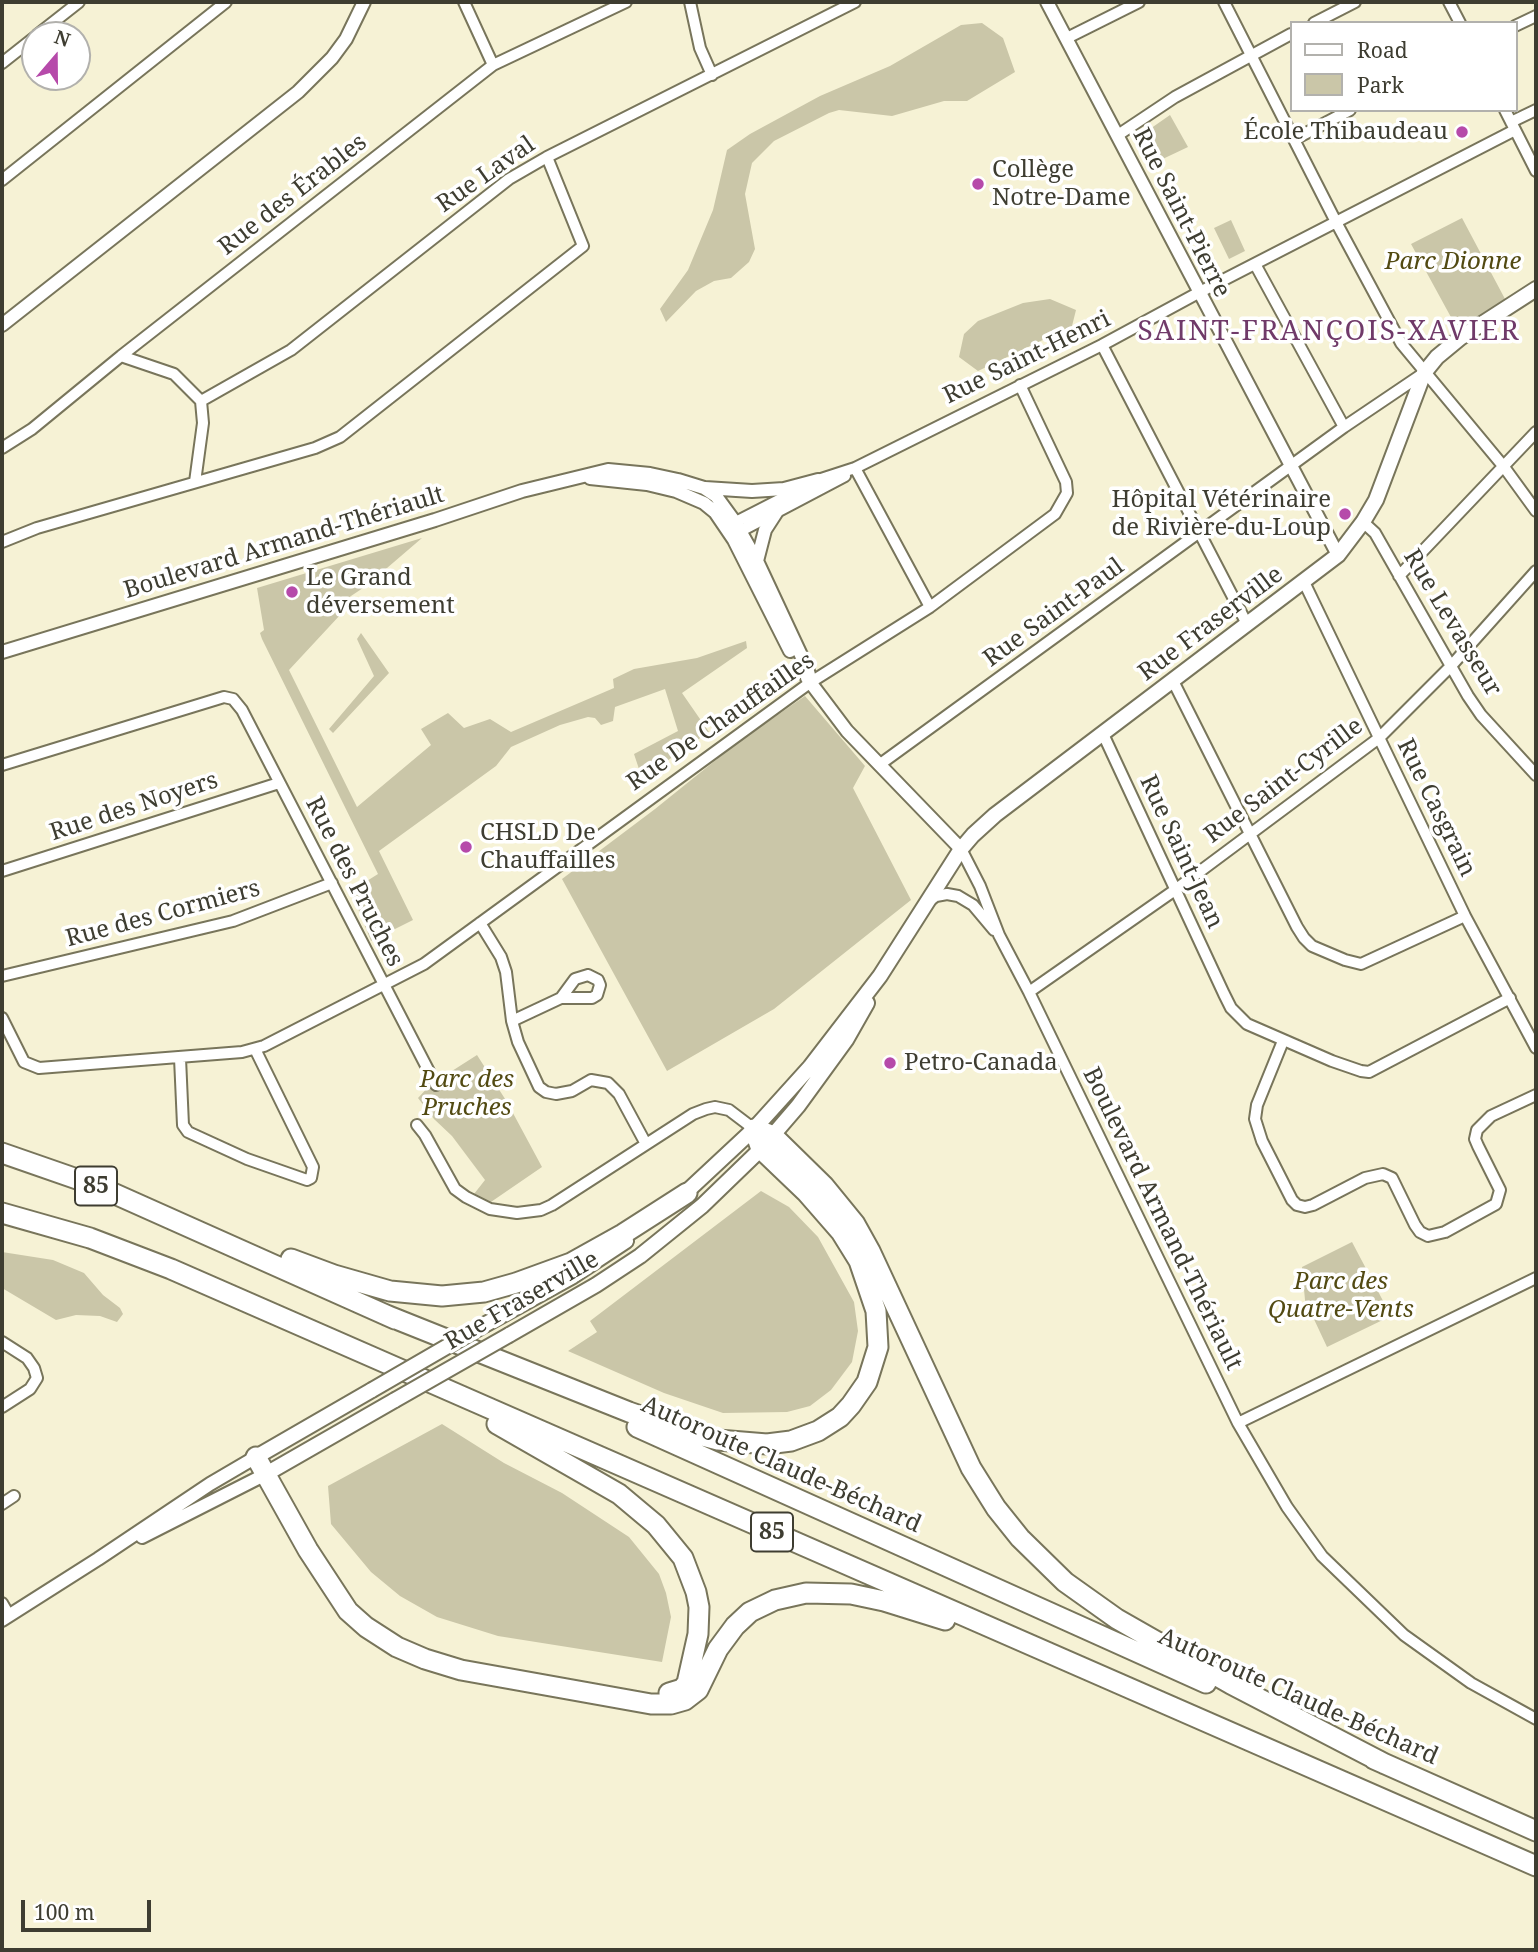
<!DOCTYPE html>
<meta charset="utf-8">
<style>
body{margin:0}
#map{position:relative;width:1538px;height:1952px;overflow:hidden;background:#f6f2d5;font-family:"Noto Serif",serif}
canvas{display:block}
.frame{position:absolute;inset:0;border:4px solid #3e3d31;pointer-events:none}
.legend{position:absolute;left:1290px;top:21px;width:228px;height:91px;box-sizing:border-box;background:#fff;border:2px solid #b2b1ad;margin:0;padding:9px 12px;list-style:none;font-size:21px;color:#3e3d31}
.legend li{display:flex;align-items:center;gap:14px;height:35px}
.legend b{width:35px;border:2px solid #b2b1ad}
.north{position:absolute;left:21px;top:21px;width:70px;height:70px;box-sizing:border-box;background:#fff;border:2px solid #b2b1ad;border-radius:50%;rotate:20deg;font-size:19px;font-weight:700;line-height:28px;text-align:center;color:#3e3d31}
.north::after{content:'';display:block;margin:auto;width:24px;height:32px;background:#b64aaa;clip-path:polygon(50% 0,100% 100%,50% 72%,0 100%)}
.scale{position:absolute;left:21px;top:1900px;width:130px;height:32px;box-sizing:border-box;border:4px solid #3e3d31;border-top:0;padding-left:9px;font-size:21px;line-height:24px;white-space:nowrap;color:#3e3d31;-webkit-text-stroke:5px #fff;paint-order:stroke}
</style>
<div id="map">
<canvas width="1538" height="1952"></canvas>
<div class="frame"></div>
<ul class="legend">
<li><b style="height:9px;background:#fff"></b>Road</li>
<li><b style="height:19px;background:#cac6a8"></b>Park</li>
</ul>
<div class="north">N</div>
<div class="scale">100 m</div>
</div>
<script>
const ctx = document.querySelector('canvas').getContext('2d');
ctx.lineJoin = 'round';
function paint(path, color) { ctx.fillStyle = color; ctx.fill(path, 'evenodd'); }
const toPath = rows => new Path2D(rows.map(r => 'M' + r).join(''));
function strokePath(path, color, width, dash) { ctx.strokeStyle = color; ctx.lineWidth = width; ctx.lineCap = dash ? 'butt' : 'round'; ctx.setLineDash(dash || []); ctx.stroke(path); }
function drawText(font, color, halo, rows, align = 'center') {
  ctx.font = font + ' "Noto Serif",serif'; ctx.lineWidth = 7; ctx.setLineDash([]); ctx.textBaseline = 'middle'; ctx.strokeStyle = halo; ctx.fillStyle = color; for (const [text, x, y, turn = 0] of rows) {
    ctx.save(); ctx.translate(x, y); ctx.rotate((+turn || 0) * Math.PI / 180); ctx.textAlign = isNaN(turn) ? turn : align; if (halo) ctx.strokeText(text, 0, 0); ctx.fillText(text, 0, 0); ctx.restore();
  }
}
const green = toPath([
 [982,23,1003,38,1015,72,967,101,944,101,892,116,839,110,829,113,774,141,752,163,745,194,755,249,749,262,731,278,714,281,696,291,666,322,660,309,688,270,713,210,727,150,750,134,820,96,890,66,961,25],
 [1170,115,1188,147,1150,165,1137,138],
 [1462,218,1505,299,1458,330,1411,244],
 [1231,220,1245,251,1229,259,1214,228],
 [1050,299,1076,310,1072,326,978,371,959,357,964,334,978,321,1023,303],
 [422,538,366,586,342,602,341,614,289,670,357,807,431,745,421,729,448,713,464,728,490,719,511,732,614,688,613,679,634,669,697,658,746,641,747,648,682,693,709,732,642,778,634,754,678,731,665,689,615,707,613,721,601,725,595,718,588,717,560,725,511,747,496,766,379,851,413,920,371,941,351,891,378,874,262,639,260,633,264,630,257,588],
 [361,633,389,673,333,733,329,729,374,676,357,639],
 [805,696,865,766,853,788,911,900,774,1009,667,1071,562,879,655,809,737,743],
 [477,1055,507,1102,542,1167,488,1204,479,1200,474,1194,485,1180,452,1136,434,1119,418,1098,430,1085],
 [761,1191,789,1207,818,1237,854,1302,858,1331,852,1362,831,1390,810,1406,787,1412,723,1413,664,1393,568,1351,597,1332,590,1321],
 [1352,1242,1391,1316,1327,1347,1305,1300,1302,1267],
 [2,1252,53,1260,84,1273,103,1295,120,1308,123,1314,117,1322,100,1316,76,1315,56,1320,2,1288],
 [442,1424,504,1463,562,1493,629,1537,659,1574,666,1593,671,1617,662,1662,498,1636,437,1617,400,1596,371,1572,331,1524,328,1486]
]);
const minor = toPath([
 [464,2,493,65],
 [690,2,700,48,712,75],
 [1224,2,1336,222,1401,343,1504,467,1536,511],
 [1449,2,1460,23],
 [1314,23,1355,2],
 [1515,26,1536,16],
 [37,35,79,2],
 [1067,38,1139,2],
 [2,63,35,37],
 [1505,110,1536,171],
 [1511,122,1536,110],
 [1118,135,1175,97,1291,34],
 [1295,139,1350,110],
 [2,180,226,2],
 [1255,264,1344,427],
 [1102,345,1247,624],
 [121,356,174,374,201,401,203,423,195,482],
 [201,401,291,350,509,179,547,157,855,2],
 [2,448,32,429,121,356,493,65,626,2],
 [855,468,930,607],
 [1363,522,1375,533,1468,696,1481,715,1536,775],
 [730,525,818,480,855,468,1102,345,1198,293,1515,130],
 [735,534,845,476],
 [2,542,37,528,315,448,340,437,583,246,547,157],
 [1399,576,1536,432],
 [1304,582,1465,916,1536,1048],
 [1173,681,1297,927,1304,938,1312,946,1345,960,1361,964,1465,916],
 [1103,734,1224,994,1231,1008,1247,1024,1332,1061,1361,1071,1369,1072,1510,998],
 [2,765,224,697,233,699,242,710,436,1085],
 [879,765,1344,427,1424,373],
 [961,849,980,886,999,935,1029,992,1238,1423,1287,1507,1322,1556,1404,1635,1471,1683,1536,1719],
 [2,871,279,783],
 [929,901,936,896,947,894,958,896,973,905,994,930],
 [480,923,501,957,506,972,512,1021,518,1042,539,1087,546,1092,556,1094,572,1091,591,1080,608,1083,619,1094,646,1144],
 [588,975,598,980,600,985,597,995,592,998,561,998,575,979,588,975],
 [2,976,233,921,332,883],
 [1029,992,1175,890,1379,738,1451,666,1536,571],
 [2,1018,24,1062,39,1068,242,1052,264,1046,424,964,811,682,930,607,1055,514,1067,493,1066,482,1020,385],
 [512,1021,561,998],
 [1283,1041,1257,1105,1255,1119,1262,1141,1292,1200,1297,1205,1305,1207,1313,1205,1365,1178,1383,1174,1392,1178,1415,1225,1420,1232,1428,1236,1445,1232,1496,1204,1500,1190,1478,1146,1475,1139,1477,1130,1491,1116,1536,1095],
 [180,1058,183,1125,188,1132,247,1159,307,1180,311,1178,313,1167,255,1049],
 [417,1125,425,1135,455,1189,466,1197,490,1209,517,1213,541,1210,552,1205,693,1114,706,1109,715,1107,729,1110,754,1129],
 [2,1342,27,1358,34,1368,37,1378,30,1389,2,1407],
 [1238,1423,1536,1278],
 [2,1504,14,1496],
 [2,1603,9,1615]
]);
const tertiary = toPath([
 [1047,2,1338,555],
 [2,325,298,92,332,58,346,39,364,2],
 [590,478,647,484,676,491,704,503,715,512,734,540,790,651],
 [705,488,752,491,784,489,818,480],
 [757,561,765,530,776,513],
 [2,652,435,520,522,491,608,470,650,474,678,480,704,488,716,496,735,522,757,561,807,668,811,682],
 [807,678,847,731,961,849],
 [142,1537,266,1474],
 [2,1620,98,1559,210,1484,256,1457]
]);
const secondary = toPath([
 [680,1198,754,1129,810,1067,880,976,961,849,973,835,995,815,1338,555,1363,522,1376,500,1424,373,1437,357,1460,338,1536,289],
 [486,1324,573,1276,626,1241],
 [509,1335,596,1285,640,1256,702,1206,761,1149,798,1106,846,1040,867,1003],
 [256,1457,372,1390],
 [266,1474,395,1400]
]);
const motorway = toPath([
 [2,1153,97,1186,395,1319],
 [2,1213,90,1238,171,1269,1536,1866],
 [291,1259,334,1275,390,1291,442,1296,484,1292,516,1283,571,1263,623,1234,687,1193],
 [386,1315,629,1412,684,1431,718,1440,767,1444,791,1441,818,1431,840,1417,851,1405,867,1382,878,1347,876,1311,859,1261,841,1232,807,1193,761,1149,754,1129,766,1133,773,1136,824,1186,855,1224,870,1251,971,1468,996,1508,1020,1538,1065,1582,1117,1619,1231,1684,1385,1764],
 [497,1424,619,1494,656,1525,683,1558,696,1592,699,1607,698,1634,687,1683,682,1689,669,1693],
 [637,1427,1206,1683],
 [256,1457,308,1550,348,1611,366,1627,397,1647,425,1659,461,1670,651,1704,671,1704,685,1700,698,1690,718,1649,735,1626,750,1612,775,1600,806,1593,851,1594,884,1601,945,1620],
 [1374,1759,1536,1831]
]);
const secondaryBridge = toPath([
 [372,1390,486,1324],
 [395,1400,509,1335]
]);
const markers = [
 [1462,132,7,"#b64aaa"],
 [978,184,7,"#b64aaa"],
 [1345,514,7,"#b64aaa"],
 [292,592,7,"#b64aaa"],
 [466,847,7,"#b64aaa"],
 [890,1063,7,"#b64aaa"]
];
const shields = [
 [96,1186,42],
 [772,1532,42]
];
const shieldNames = [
 ["85",96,1186],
 ["85",772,1532]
];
const poiNames = [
 ["École Thibaudeau",1448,132,"right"],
 ["Collège",992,170],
 ["Notre-Dame",992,198],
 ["Hôpital Vétérinaire",1331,500,"right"],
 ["de Rivière-du-Loup",1331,528,"right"],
 ["Le Grand",306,578],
 ["déversement",306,606],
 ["CHSLD De",480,833],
 ["Chauffailles",480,861],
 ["Petro-Canada",904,1063]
];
const streetNames = [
 ["Rue Laval",486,175,-35],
 ["Rue des Érables",293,195,-38],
 ["Rue Saint-Pierre",1181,213,63],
 ["Rue Saint-Henri",1027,358,-26],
 ["Boulevard Armand-Thériault",284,543,-17],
 ["Rue Saint-Paul",1054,613,-36],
 ["Rue Levasseur",1452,623,59],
 ["Rue Fraserville",1211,624,-37],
 ["Rue De Chauffailles",721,722,-35],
 ["Rue Saint-Cyrille",1284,781,-37],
 ["Rue des Noyers",134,807,-18],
 ["Rue Casgrain",1436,808,64],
 ["Rue Saint-Jean",1181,852,65],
 ["Rue des Pruches",354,882,63],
 ["Rue des Cormiers",163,914,-15],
 ["Boulevard Armand-Thériault",1162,1219,64],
 ["Rue Fraserville",522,1301,-30],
 ["Autoroute Claude-Béchard",781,1465,24],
 ["Autoroute Claude-Béchard",1298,1697,24]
];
const parkNames = [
 ["Parc Dionne",1453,262],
 ["Parc des",467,1080],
 ["Pruches",467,1108],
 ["Parc des",1341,1282],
 ["Quatre-Vents",1341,1310]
];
const quarterNames = [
 ["SAINT-FRANÇOIS-XAVIER",1329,332]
];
paint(green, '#cac6a8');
strokePath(minor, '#78755b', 14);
strokePath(tertiary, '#78755b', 16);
strokePath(secondary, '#78755b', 18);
strokePath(motorway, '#78755b', 23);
strokePath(minor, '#fff', 10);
strokePath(tertiary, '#fff', 12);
strokePath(secondary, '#fff', 14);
strokePath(motorway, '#fff', 19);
strokePath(secondaryBridge, '#78755b', 18, []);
strokePath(secondaryBridge, '#fff', 14);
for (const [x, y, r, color] of markers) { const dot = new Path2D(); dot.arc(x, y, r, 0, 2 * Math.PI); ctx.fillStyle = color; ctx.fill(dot); strokePath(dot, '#fff', 2.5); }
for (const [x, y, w] of shields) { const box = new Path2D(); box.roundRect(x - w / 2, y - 19.5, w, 39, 5); ctx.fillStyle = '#fff'; ctx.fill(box); strokePath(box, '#3e3d31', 2); }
drawText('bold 23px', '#3e3d31', null, shieldNames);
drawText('24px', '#3e3d31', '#fff', poiNames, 'left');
drawText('24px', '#3e3d31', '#fff', streetNames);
drawText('italic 24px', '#524a12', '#fff', parkNames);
ctx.letterSpacing = '2px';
drawText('28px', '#703a69', '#fff', quarterNames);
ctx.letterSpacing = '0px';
</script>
